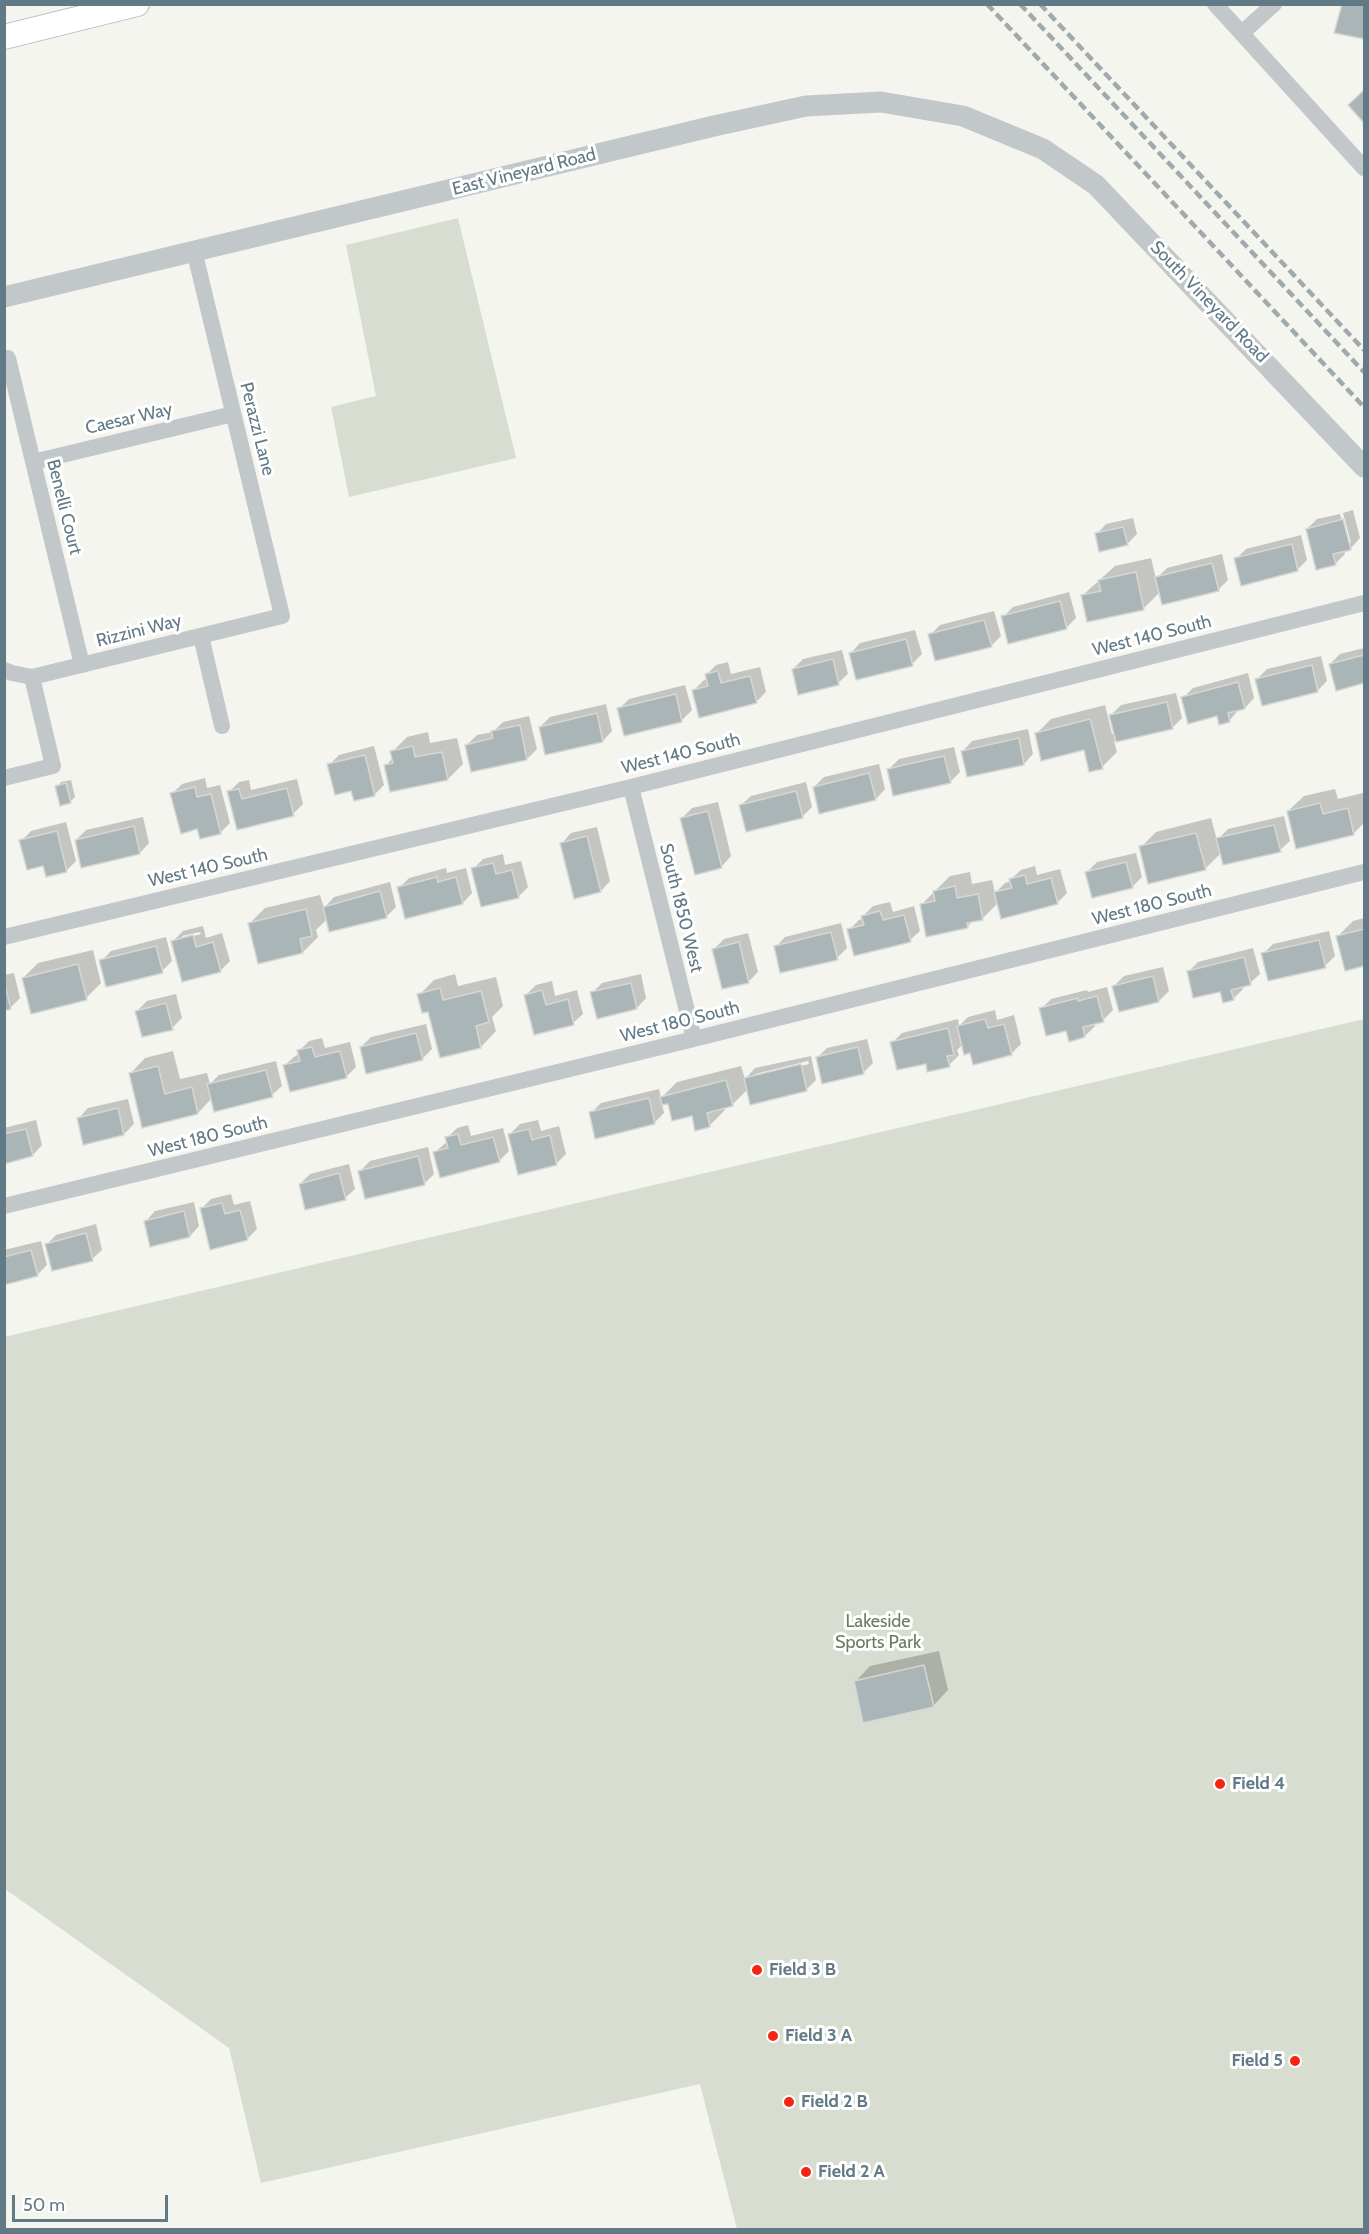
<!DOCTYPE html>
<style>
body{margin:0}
#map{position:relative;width:1369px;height:2234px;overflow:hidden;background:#f5f5f0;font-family:Cabin,sans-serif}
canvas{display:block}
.frame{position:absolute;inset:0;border:6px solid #617a85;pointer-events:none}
.scale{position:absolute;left:12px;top:2195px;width:156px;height:27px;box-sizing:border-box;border:3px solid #617a85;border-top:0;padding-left:8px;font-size:18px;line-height:21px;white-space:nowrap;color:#617a85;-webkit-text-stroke:4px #fff;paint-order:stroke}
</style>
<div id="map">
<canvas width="1369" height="2234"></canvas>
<div class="frame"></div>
<div class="scale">50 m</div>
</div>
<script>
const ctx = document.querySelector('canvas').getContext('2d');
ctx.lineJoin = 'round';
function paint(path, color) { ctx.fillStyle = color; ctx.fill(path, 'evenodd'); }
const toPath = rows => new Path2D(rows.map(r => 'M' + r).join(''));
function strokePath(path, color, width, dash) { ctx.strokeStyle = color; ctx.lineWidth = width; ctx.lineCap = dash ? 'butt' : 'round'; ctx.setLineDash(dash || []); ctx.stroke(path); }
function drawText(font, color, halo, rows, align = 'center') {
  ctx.font = font + ' Cabin,sans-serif'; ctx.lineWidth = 6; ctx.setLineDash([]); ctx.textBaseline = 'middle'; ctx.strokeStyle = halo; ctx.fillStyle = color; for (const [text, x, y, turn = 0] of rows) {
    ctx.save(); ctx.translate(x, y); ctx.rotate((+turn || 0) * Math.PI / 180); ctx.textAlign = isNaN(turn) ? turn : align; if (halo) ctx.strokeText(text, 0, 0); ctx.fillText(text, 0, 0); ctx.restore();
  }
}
const green = toPath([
 [458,218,516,458,349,497,331,407,376,396,346,245],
 [1364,1019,1364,2229,737,2229,700,2084,261,2183,229,2048,5,1889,4,1337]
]);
const shadow = toPath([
 [1353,510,1360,538,1351,548,1344,550,1345,554,1335,564,1307,529,1317,519,1340,514,1348,543,1351,543,1343,513],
 [1133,518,1137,534,1127,544,1097,534,1106,524],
 [1301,535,1307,560,1297,570,1236,559,1246,549],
 [1222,554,1228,580,1218,590,1160,592,1144,608,1083,595,1115,566,1151,558,1156,579,1167,568],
 [1069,592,1076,618,1066,628,1003,617,1013,607],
 [994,611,1001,636,991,646,930,635,940,625],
 [915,630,922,654,912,664,851,653,860,643],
 [1364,648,1364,682,1337,689,1330,664,1340,654],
 [842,650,848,674,838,683,793,669,803,659],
 [1321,656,1327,681,1317,691,1257,679,1267,669],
 [728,662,731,674,760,667,766,692,756,702,694,690,704,680,707,679,706,675,716,665],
 [1248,673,1254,698,1245,708,1239,709,1230,720,1183,698,1193,688],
 [685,685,692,710,682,720,625,734,619,709,629,699],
 [1176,693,1182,718,1172,728,1114,741,1117,752,1102,767,1085,748,1036,734,1051,719,1105,705,1112,734,1115,734,1111,715,1121,705],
 [606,704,612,731,603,741,540,727,550,717],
 [529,716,537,749,527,759,467,745,477,735,493,732,503,722],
 [1028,729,1033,754,1024,764,963,751,972,741],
 [428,732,430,743,457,738,463,764,448,779,386,765,393,758,392,752,407,737],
 [374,746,384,785,374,795,352,789,329,765,339,755],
 [954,747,960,772,950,782,889,769,899,759],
 [879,764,885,789,876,799,814,787,824,777],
 [205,778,207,788,220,785,230,823,220,833,198,828,172,794,182,784],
 [297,779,303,804,293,814,238,828,229,792,239,782,249,780,251,790],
 [71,780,75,797,70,802,57,787,61,782],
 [806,782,812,807,802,817,741,805,751,796],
 [1364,788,1364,823,1353,834,1288,811,1304,796,1335,789,1338,799,1363,793],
 [718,802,731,856,722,866,696,873,682,818,692,808],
 [1284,816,1290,841,1280,850,1221,853,1205,869,1141,847,1156,832,1211,818,1217,840,1228,829],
 [143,817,149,843,140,853,76,840,86,830],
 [66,822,76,861,66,871,21,841,31,831],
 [597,827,610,881,601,891,562,843,571,833],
 [1136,853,1142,877,1132,887,1087,872,1097,862],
 [503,854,505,865,521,861,528,887,518,897,473,869,483,859],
 [1035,866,1037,875,1060,869,1067,893,1057,903,998,903,982,919,974,920,967,927,921,905,950,876,970,872,972,884,992,880,995,893,1005,883,1011,881,1011,879,1021,870],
 [446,868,447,873,466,868,472,893,463,903,399,888,409,878],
 [390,882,396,907,386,917,327,919,316,930,318,937,303,952,250,923,265,908,320,895,324,908,334,897],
 [890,902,893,912,914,906,920,931,910,940,849,930,859,920,864,918,863,916,873,906],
 [1364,918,1364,965,1346,970,1337,937,1353,921],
 [841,923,847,948,837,958,776,947,785,937],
 [203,926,206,938,222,933,230,961,220,971,173,941,183,931],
 [200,932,201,934,182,939,182,936],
 [1329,931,1335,956,1325,966,1263,954,1273,944],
 [748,933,758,972,748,982,714,949,724,939],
 [166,937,172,961,162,971,101,961,111,951],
 [1253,948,1260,974,1250,983,1242,985,1243,989,1233,999,1221,990,1188,972,1198,962],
 [93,950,101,983,86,998,23,978,38,963],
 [1163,967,1169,991,1159,1001,1120,1010,1114,986,1124,976],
 [14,973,20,998,10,1008,4,1009,4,975],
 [455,974,458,986,496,977,503,1006,492,1017,496,1031,481,1047,430,1010,419,995,434,980],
 [641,974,646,998,637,1008,592,993,602,983],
 [552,981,555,996,577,990,583,1014,573,1023,526,995,536,985],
 [1107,987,1113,1010,1103,1020,1094,1022,1095,1026,1085,1036,1067,1029,1041,1009,1051,999,1087,990,1088,992],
 [176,994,182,1018,172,1028,137,1011,147,1001],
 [995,1010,997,1020,1014,1015,1021,1044,1011,1054,971,1051,963,1044,957,1050,959,1055,949,1065,927,1062,892,1043,902,1033,958,1019,959,1026,968,1017],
 [426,1024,432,1049,422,1059,361,1047,371,1037],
 [322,1038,325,1048,350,1042,356,1067,346,1077,285,1065,295,1056,300,1054,299,1051,309,1041],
 [867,1039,873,1063,863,1073,817,1058,827,1048],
 [173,1051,180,1079,207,1073,210,1084,219,1075,276,1061,282,1086,272,1095,212,1098,198,1113,143,1126,130,1074,145,1058],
 [811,1056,816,1080,806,1090,748,1089,732,1105,724,1107,725,1110,710,1125,669,1102,662,1104,664,1113,654,1123,591,1113,601,1103,659,1089,661,1098,677,1082,741,1066,745,1079,755,1068],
 [808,1061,809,1064,755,1077,755,1074],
 [128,1099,134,1124,124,1134,79,1118,88,1108],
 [36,1120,42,1145,33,1155,4,1162,4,1128],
 [538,1120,541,1131,559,1126,566,1154,556,1164,510,1134,520,1124],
 [468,1125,471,1136,503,1128,509,1151,499,1161,435,1152,448,1141,447,1138,457,1128],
 [428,1147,434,1174,424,1184,360,1171,370,1161],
 [349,1164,355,1189,345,1198,300,1184,310,1174],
 [231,1194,234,1205,250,1201,257,1229,247,1239,201,1209,211,1199],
 [194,1202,199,1226,190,1236,146,1221,155,1211],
 [96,1224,102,1250,92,1259,47,1244,56,1235],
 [41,1241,47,1265,37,1275,4,1283,4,1250],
 [939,1651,948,1690,933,1706,855,1682,870,1666]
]);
const building = toPath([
 [1342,4,1364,4,1364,39,1334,33,1342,4],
 [1364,90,1364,123,1348,105,1364,90],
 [1343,519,1351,550,1333,554,1336,565,1316,570,1306,529,1343,519],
 [1123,527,1128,545,1099,552,1095,533,1123,527],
 [1292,544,1298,571,1241,586,1234,558,1292,544],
 [1212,563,1219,591,1162,605,1155,577,1212,563],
 [1136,572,1144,610,1087,622,1081,595,1101,591,1098,580,1136,572],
 [1060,601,1067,629,1008,644,1001,616,1060,601],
 [984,620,992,647,935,661,928,634,984,620],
 [906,639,913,666,856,680,849,653,906,639],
 [1364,655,1364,683,1336,691,1329,664,1364,655],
 [833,659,839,685,798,695,792,669,833,659],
 [1312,665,1318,692,1262,706,1255,679,1312,665],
 [718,671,721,683,750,676,757,703,699,718,692,690,708,686,705,674,718,671],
 [1238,682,1245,709,1228,713,1230,722,1219,725,1217,716,1188,724,1181,697,1238,682],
 [676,694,682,722,624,736,617,708,676,694],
 [1167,702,1173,729,1116,742,1109,715,1167,702],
 [597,713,603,742,545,755,539,727,597,713],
 [1090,719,1103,769,1089,772,1084,750,1041,761,1035,733,1090,719],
 [520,725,527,760,471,772,465,745,493,738,491,731,520,725],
 [1019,738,1024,765,967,777,961,751,1019,738],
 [413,746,415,757,442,752,448,780,390,792,384,765,393,763,390,751,413,746],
 [365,755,375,796,354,801,351,791,335,795,327,764,365,755],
 [944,756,951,783,893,796,887,769,944,756],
 [869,773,876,800,819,814,813,787,869,773],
 [66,783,71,803,60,806,55,786,66,783],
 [195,787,197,797,211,794,221,834,200,839,197,829,181,834,170,793,195,787],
 [287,788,294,816,237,830,227,791,239,789,242,799,287,788],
 [796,791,803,818,746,832,739,805,796,791],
 [1320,803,1323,814,1348,808,1354,835,1296,849,1287,811,1320,803],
 [708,811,722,868,695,875,680,818,708,811],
 [1274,825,1281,852,1223,865,1216,838,1274,825],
 [134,826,140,854,81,868,75,840,134,826],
 [57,831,67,872,46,877,43,866,27,870,19,840,57,831],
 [1196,833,1206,870,1148,884,1139,846,1196,833],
 [587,836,601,892,574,899,560,843,587,836],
 [1126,862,1133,888,1092,898,1085,872,1126,862],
 [493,863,496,874,512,870,519,898,481,907,471,868,493,863],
 [1025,875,1027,884,1051,878,1058,904,1001,919,994,892,1012,888,1009,879,1025,875],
 [437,877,438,882,456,877,463,904,405,919,397,887,437,877],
 [955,886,957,898,978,894,983,920,967,923,968,928,926,937,920,904,935,901,933,891,955,886],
 [380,891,387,918,329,932,323,907,380,891],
 [306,909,312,936,300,939,303,953,258,964,248,923,306,909],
 [880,911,883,920,904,915,911,942,854,956,847,929,864,925,861,916,880,911],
 [1364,929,1364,966,1345,971,1336,936,1364,929],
 [831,932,838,960,780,973,774,946,831,932],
 [193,935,196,947,213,942,221,972,182,982,171,941,193,935],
 [1319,940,1326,968,1268,981,1261,953,1319,940],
 [739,942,749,983,722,989,712,949,739,942],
 [156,946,163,973,106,987,99,960,156,946],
 [1244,957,1251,985,1231,990,1234,1000,1223,1003,1220,992,1193,998,1187,971,1244,957],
 [78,964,87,1000,31,1014,22,978,78,964],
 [1153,976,1159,1002,1119,1012,1112,986,1153,976],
 [4,982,11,1009,4,1011,4,982],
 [631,983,637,1009,597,1019,590,992,631,983],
 [440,988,443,1000,481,991,489,1022,476,1026,481,1048,440,1058,428,1012,422,1013,417,994,440,988],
 [542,990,546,1005,568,999,574,1025,534,1035,524,995,542,990],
 [1097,996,1104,1022,1083,1027,1085,1037,1069,1042,1066,1031,1046,1036,1039,1008,1078,998,1078,1001,1097,996],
 [166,1003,173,1030,142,1037,135,1011,166,1003],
 [985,1019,988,1028,1004,1024,1012,1055,973,1065,970,1053,964,1055,957,1026,985,1019],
 [948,1028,954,1055,947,1056,950,1067,927,1072,926,1064,897,1070,890,1042,948,1028],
 [416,1033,423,1060,366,1074,360,1047,416,1033],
 [312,1047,315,1057,340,1051,347,1078,290,1092,283,1065,300,1061,297,1050,312,1047],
 [858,1047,864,1074,822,1084,816,1057,858,1047],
 [801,1064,807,1091,750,1105,744,1078,801,1064],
 [158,1066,165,1094,192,1087,198,1114,142,1128,129,1073,158,1066],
 [266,1070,273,1097,214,1112,207,1084,266,1070],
 [726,1080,733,1106,707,1113,710,1127,695,1131,692,1116,672,1121,668,1104,662,1105,660,1097,726,1080],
 [649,1098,655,1124,595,1139,589,1112,649,1098],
 [118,1108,124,1135,83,1145,77,1118,118,1108],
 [26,1129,33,1156,4,1164,4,1134,26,1129],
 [529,1129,532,1140,550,1135,557,1165,518,1175,508,1134,529,1129],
 [458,1134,461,1145,493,1137,500,1162,440,1178,433,1152,448,1148,445,1137,458,1134],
 [418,1156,425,1185,365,1199,358,1171,418,1156],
 [339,1173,346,1200,305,1210,299,1184,339,1173],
 [222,1203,225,1214,240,1210,248,1240,210,1250,200,1208,222,1203],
 [184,1211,190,1237,150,1247,144,1221,184,1211],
 [86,1233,93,1261,52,1271,45,1244,86,1233],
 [31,1250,38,1276,4,1285,4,1257,31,1250],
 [924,1665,934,1707,863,1723,854,1681,924,1665]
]);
const minor = toPath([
 [1215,4,1364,168],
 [1242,33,1274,4],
 [8,358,82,665],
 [33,462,233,414],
 [201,636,222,726],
 [4,670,12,673,32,677,282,616,194,250],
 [4,778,53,766,32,677],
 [631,787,694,1039],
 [4,937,631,787,1364,603],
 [4,1206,694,1039,1364,872]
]);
const tertiary = toPath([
 [4,297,714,126,806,106,881,102,963,116,1043,149,1096,185,1364,467]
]);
const secondary = toPath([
 [4,37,137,4]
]);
const rail = toPath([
 [987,4,1364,407],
 [1020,4,1364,372],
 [1040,4,1364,350]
]);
const markers = [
 [1220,1784,6,"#f52511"],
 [757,1970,6,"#f52511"],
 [773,2036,6,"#f52511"],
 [1295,2061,6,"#f52511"],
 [789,2102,6,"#f52511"],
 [806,2172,6,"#f52511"]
];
const streetNames = [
 ["East Vineyard Road",524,172,-14],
 ["South Vineyard Road",1209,302,46],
 ["Caesar Way",129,419,-13],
 ["Perazzi Lane",257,429,76],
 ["Benelli Court",64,507,76],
 ["Rizzini Way",139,631,-14],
 ["West 140 South",1152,636,-14],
 ["West 140 South",681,754,-14],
 ["West 140 South",208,868,-13],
 ["West 180 South",1152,905,-14],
 ["South 1850 West",681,908,76],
 ["West 180 South",680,1022,-14],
 ["West 180 South",208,1137,-14]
];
const parkNames = [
 ["Lakeside",878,1622],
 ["Sports Park",878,1643]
];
const poiNames = [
 ["Field 4",1232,1784],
 ["Field 3 B",769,1970],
 ["Field 3 A",785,2036],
 ["Field 5",1283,2061,"right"],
 ["Field 2 B",801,2102],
 ["Field 2 A",818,2172]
];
paint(green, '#d7ddd1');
paint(shadow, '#0003');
paint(building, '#aab5b8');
strokePath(building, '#d6d6d3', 1.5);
strokePath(secondary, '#b4bbbe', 26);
strokePath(minor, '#c2c7ca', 16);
strokePath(tertiary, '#c2c7ca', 21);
strokePath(secondary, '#fff', 24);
strokePath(rail, '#a0a9ad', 4.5, [9, 4.5]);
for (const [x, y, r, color] of markers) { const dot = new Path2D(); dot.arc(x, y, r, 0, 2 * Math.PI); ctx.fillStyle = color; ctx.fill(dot); strokePath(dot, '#fff', 2); }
drawText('18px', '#617a85', '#fff', streetNames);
drawText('18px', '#6a7b60', '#fff', parkNames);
drawText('bold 18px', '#617a85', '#fff', poiNames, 'left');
</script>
